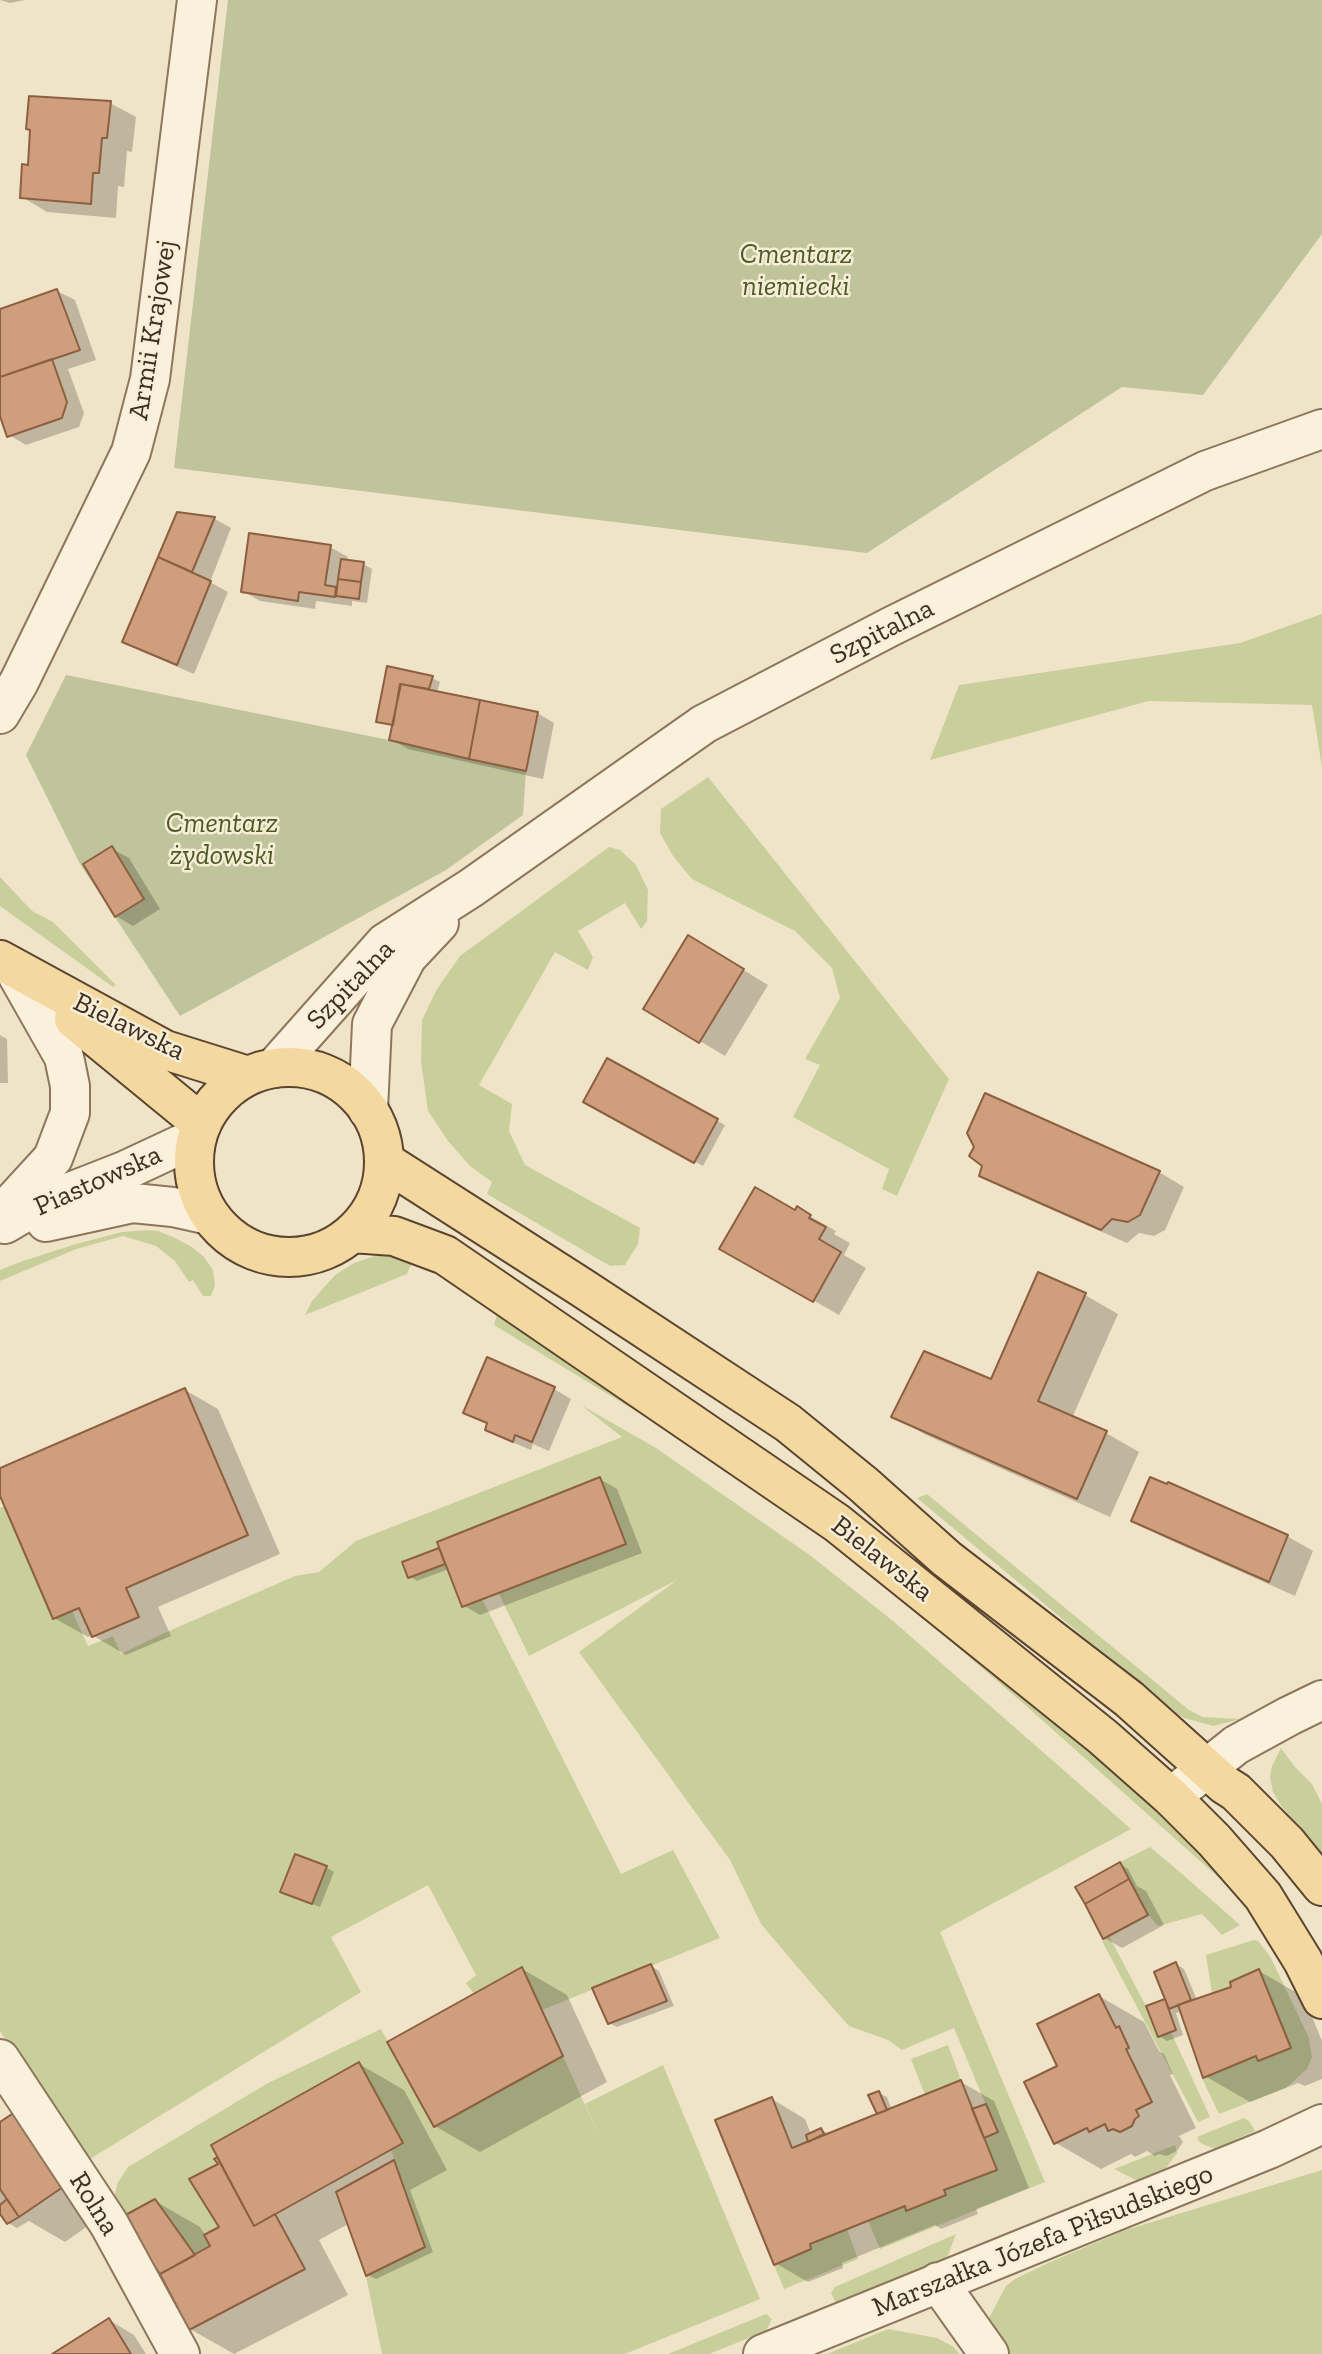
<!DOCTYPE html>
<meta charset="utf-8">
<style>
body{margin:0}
canvas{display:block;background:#f0e4c8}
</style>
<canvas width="1322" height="2354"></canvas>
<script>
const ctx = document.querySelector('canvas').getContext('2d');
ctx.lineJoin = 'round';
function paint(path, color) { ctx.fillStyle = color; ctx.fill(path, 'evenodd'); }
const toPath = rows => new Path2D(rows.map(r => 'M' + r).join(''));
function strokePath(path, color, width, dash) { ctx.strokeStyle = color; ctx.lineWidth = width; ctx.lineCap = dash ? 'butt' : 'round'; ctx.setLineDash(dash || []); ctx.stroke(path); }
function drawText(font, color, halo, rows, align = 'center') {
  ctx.font = font + ' "Zilla Slab",serif'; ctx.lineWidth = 5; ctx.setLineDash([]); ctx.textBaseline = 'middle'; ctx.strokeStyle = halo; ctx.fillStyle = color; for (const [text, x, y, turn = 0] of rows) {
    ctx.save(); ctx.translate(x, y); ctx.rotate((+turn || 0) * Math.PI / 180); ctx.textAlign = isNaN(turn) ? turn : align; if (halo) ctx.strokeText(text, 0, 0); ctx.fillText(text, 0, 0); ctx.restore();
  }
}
const green = toPath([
 [1322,614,1322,767,1312,705,1149,701,930,760,959,685,1240,643],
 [708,777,949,1079,897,1196,882,1189,889,1169,793,1117,820,1065,805,1059,840,998,832,968,795,931,692,879,673,856,660,833,661,809],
 [609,847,620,850,636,865,648,890,647,921,641,929,625,903,578,931,593,957,588,970,555,952,479,1085,512,1104,509,1131,525,1165,640,1228,638,1244,625,1265,610,1266,487,1194,492,1182,470,1166,448,1141,428,1111,421,1062,422,1020,437,989,460,956],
 [0,877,32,911,53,922,116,985,113,987,0,906],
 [147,1230,158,1231,173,1237,192,1247,204,1257,213,1270,215,1286,211,1296,203,1296,193,1280,189,1282,175,1261,156,1246,123,1236,76,1249,0,1281,0,1270,23,1261,76,1244,122,1232],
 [395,1253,415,1256,407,1274,305,1315,312,1301,335,1275,354,1263,375,1256],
 [502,1312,830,1536,832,1545,680,1438,494,1325,497,1314],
 [581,1405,656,1448,811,1556,893,1621,1131,1829,940,1932,1045,2182,880,2249,868,2221,905,2206,907,2211,946,2195,944,2190,996,2170,984,2138,997,2132,954,2028,902,2050,888,2040,849,2026,817,1990,761,1924,730,1860,579,1652,677,1580,529,1656,498,1592,600,1477,437,1542,461,1606,482,1599,621,1874,673,1850,720,1938,542,2010,522,1968,474,1994,466,1983,476,1975,428,1885,331,1937,361,1992,85,2162,0,2031,0,1508,4,1506,53,1619,72,1611,88,1646,113,1636,121,1654,162,1634,295,1576,319,1572,356,1541,622,1437],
 [927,1494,1189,1710,1203,1717,1241,1719,1213,1726,1184,1718,1174,1712,917,1498],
 [923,1611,1192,1836,1256,1911,1024,1704,920,1615],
 [1281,1748,1294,1766,1312,1784,1322,1804,1322,1855,1282,1807,1273,1792,1270,1777,1272,1766],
 [1150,1847,1181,1873,1240,1925,1222,1935,1202,1914,1158,1926,1148,1915,1120,1862],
 [1109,1936,1146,2006,1158,2037,1171,2032,1210,2117,1198,2122,1102,1941],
 [1254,1940,1258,1941,1270,1956,1309,2038,1312,2057,1307,2069,1286,2088,1219,2114,1202,2078,1256,2056,1259,2061,1291,2048,1259,1969,1230,1982,1231,1987,1212,1993,1206,1955],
 [381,2029,434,2127,563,2056,601,2141,585,2104,663,2065,760,2299,625,2354,382,2354,366,2276,425,2247,391,2150,403,2143,359,2062,211,2145,218,2164,189,2179,219,2227,205,2235,210,2246,195,2255,155,2199,120,2218,111,2208,118,2182,128,2167,268,2083],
 [948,2045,961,2080,925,2095,911,2059],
 [1244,2118,1249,2121,1255,2131,1215,2149,1200,2143,1197,2137],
 [1175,2145,1177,2153,1166,2168,1138,2181,1114,2169],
 [1322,2170,1322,2354,999,2354,992,2343,988,2320,1006,2286,1015,2279,1048,2263,1126,2230],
 [847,2229,858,2259,784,2289,774,2265,811,2249,810,2244],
 [956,2234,947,2258,836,2303,831,2293,835,2287],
 [766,2314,772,2319,766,2331,709,2354,668,2354],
 [888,2329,937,2338,954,2347,959,2354,827,2354]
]);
const cemetery = toPath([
 [228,0,1322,0,1322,234,1203,395,1122,387,867,553,174,468],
 [66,675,389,740,526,771,523,815,446,870,180,1016,80,864,26,755]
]);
const shadow = toPath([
 [0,0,25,0,10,3],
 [110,103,136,117,132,152,127,151,124,187,118,186,116,218,47,212,22,197,29,167],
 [57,291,75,300,96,360,68,369,84,413,79,427,26,445,9,435,0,411,0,311],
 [179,514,215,519,231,528,210,582,228,592,194,674,141,651,124,641],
 [330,547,348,557,347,562,363,564,372,569,367,603,352,601,352,606,316,601,315,609,260,601,243,591],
 [388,668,432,678,440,682,437,693,537,713,554,723,543,779,408,749,391,739,394,727,378,721],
 [112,849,129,858,160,909,133,926,116,916],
 [714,952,768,985,725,1056,700,1041],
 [0,1035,7,1039,8,1083,0,1083],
 [607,1060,725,1125,703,1166,585,1101],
 [984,1166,1159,1172,1184,1187,1165,1230,1154,1236,1139,1233,1127,1243,1007,1190,981,1175],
 [797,1209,836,1231,834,1234,850,1243,844,1255,866,1268,839,1315,722,1248,796,1212],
 [1085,1295,1118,1314,1072,1418,1106,1433,1139,1452,1110,1517,926,1435,893,1416,992,1382],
 [554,1389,571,1399,549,1451,533,1444,531,1450,504,1439,487,1429,489,1425,466,1412],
 [185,1390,218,1409,280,1554,158,1607,171,1636,126,1655,92,1635,88,1637,54,1618,0,1492,0,1470],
 [600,1479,617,1489,642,1553,480,1615,463,1605,449,1569,417,1581,409,1576,438,1550,442,1552],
 [1169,1485,1287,1536,1313,1551,1295,1596,1159,1535,1133,1520],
 [1120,1864,1128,1869,1137,1886,1146,1891,1164,1925,1122,1948,1105,1938],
 [326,1867,334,1872,320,1907,291,1896],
 [1176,1964,1184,1969,1197,2000,1233,1988,1259,1971,1304,1997,1322,2041,1322,2079,1305,2086,1298,2083,1250,2102,1205,2076,1182,2011,1176,2013,1183,2035,1167,2041,1159,2036,1149,2007,1167,2000],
 [651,1966,659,1971,674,2006,617,2027,609,2023],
 [522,1969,567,1995,607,2082,480,2152,435,2126],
 [1099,1996,1144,2022,1159,2051,1164,2054,1173,2074,1170,2075,1196,2128,1179,2136,1183,2142,1177,2151,1166,2156,1159,2154,1155,2156,1147,2151,1135,2157,1131,2154,1101,2169,1056,2143,1059,2067],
 [359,2064,404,2090,447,2170,410,2190,433,2252,376,2279,368,2275,350,2223,319,2240,348,2295,234,2354,190,2329,155,2201,200,2227,206,2236,221,2227,220,2165,213,2146],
 [961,2082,994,2101,1029,2188,976,2209,978,2214,941,2229,935,2225,842,2263,843,2268,808,2282,775,2263,772,2099,805,2119,811,2134,821,2130,830,2134,879,2115,879,2093,887,2097,892,2110],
 [0,2125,109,2211,65,2242,29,2221,17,2228,8,2223,0,2211,3,2205,0,2204],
 [109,2320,134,2335,146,2354,56,2354]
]);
const building = toPath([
 [29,96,111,101,107,138,102,138,99,173,93,173,91,204,20,198,22,164,28,165,30,130,26,129,29,96],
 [57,289,80,350,0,377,0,309,57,289],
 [52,359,67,402,62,418,7,437,0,416,0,377,52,359],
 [177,512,215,517,192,572,158,557,177,512],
 [249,533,331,545,325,585,336,587,335,597,299,592,298,601,241,592,249,533],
 [158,557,211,581,177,665,122,642,158,557],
 [341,559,364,562,361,582,338,579,341,559],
 [338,579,361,582,359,599,336,596,338,579],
 [387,666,433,676,429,689,400,684,393,725,376,722,387,666],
 [401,684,480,700,469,759,389,740,401,684],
 [480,700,538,712,526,771,469,759,480,700],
 [112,846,144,899,115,917,83,864,112,846],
 [688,935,744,969,699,1043,643,1009,688,935],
 [607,1058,718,1119,694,1163,583,1102,607,1058],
 [985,1093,1160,1171,1140,1215,1128,1222,1112,1219,1101,1230,979,1176,982,1166,969,1156,974,1147,967,1133,985,1093],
 [755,1187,795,1210,797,1206,811,1215,809,1218,826,1227,819,1239,841,1252,813,1302,719,1249,755,1187],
 [1038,1272,1086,1293,1038,1401,1107,1431,1077,1499,891,1417,924,1351,991,1379,1038,1272],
 [487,1357,555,1387,532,1442,515,1435,513,1442,485,1430,487,1423,463,1413,487,1357],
 [185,1388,248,1535,126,1588,139,1617,92,1637,79,1608,53,1619,0,1496,0,1468,185,1388],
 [600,1477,626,1544,462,1607,437,1542,600,1477],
 [1150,1477,1167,1484,1168,1482,1288,1535,1269,1582,1131,1521,1150,1477],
 [439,1548,445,1564,408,1578,402,1562,439,1548],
 [295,1854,327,1866,312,1904,280,1892,295,1854],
 [1120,1862,1129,1879,1085,1904,1075,1887,1120,1862],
 [1129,1879,1148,1915,1103,1939,1085,1904,1129,1879],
 [1176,1962,1191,2000,1169,2009,1154,1972,1176,1962],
 [651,1964,667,2001,608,2024,592,1988,651,1964],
 [522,1967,563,2056,434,2127,387,2042,522,1967],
 [1259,1969,1291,2048,1258,2061,1256,2056,1203,2078,1178,2005,1231,1987,1230,1982,1259,1969],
 [1099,1994,1116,2028,1119,2026,1129,2048,1126,2049,1152,2102,1136,2110,1139,2116,1135,2119,1132,2126,1120,2132,1113,2129,1108,2131,1105,2124,1089,2132,1087,2128,1054,2144,1024,2082,1057,2066,1037,2024,1099,1994],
 [1165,1999,1176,2030,1158,2037,1146,2006,1165,1999],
 [359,2062,403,2143,254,2226,211,2145,359,2062],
 [961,2080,997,2170,944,2190,946,2195,906,2211,905,2206,810,2244,811,2249,774,2265,715,2120,772,2097,792,2148,961,2080],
 [879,2091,887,2110,877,2114,868,2095,879,2091],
 [986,2104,998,2132,984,2138,972,2109,986,2104],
 [15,2112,66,2185,19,2217,0,2189,0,2122,15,2112],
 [821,2128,824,2134,808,2142,806,2135,821,2128],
 [217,2157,254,2226,275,2214,305,2269,189,2330,160,2274,210,2246,204,2235,219,2227,189,2179,218,2164,214,2159,217,2157],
 [394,2160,425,2247,366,2276,336,2192,394,2160],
 [7,2199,19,2217,7,2224,0,2214,0,2205,7,2199],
 [155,2199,195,2255,160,2274,120,2218,155,2199],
 [109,2318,131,2354,52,2354,109,2318]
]);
const minor = toPath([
 [0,714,19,682,131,452,150,379,197,0],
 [274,1068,385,943,471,888,704,724,890,627,1205,471,1322,429],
 [368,1110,372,1024,407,957,439,923],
 [0,1216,53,1158,70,1113,70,1086,64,1057,14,969],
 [46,1222,133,1203,173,1207,209,1215],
 [5,1224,37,1205,124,1171,197,1137],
 [1171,1797,1236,1745,1289,1716,1322,1700],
 [0,2059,109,2224,180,2354],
 [938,2282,989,2354],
 [763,2354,1269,2149,1322,2124]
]);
const major = toPath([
 [0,960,165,1050,248,1076],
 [74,1019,202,1124],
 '194 1162a95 95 0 1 1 190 0a95 95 0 1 1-190 0Z',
 [384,1161,581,1287,788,1423,863,1484,947,1559,1129,1699,1225,1785,1236,1792,1287,1843,1322,1886],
 [352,1233,394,1236,445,1255,837,1523,1103,1737,1171,1797,1214,1840,1263,1896,1303,1961,1322,1999]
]);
const parkNames = [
 ["Cmentarz",796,255],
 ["niemiecki",796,287],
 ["Cmentarz",222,824],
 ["żydowski",222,856]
];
const streetNames = [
 ["Armii Krajowej",153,330,-81],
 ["Szpitalna",882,632,-27],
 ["Szpitalna",351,985,-46],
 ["Bielawska",129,1027,26],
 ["Piastowska",98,1181,-24],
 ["Bielawska",882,1559,38],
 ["Rolna",94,2204,58],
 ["Marszałka Józefa Piłsudskiego",1043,2241,-22]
];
paint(green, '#c9cf9b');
paint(cemetery, '#bfc49a');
paint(shadow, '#0003');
paint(building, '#cf9f7d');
strokePath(building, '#8d5f41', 2);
strokePath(minor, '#8d765c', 42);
strokePath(major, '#5b4430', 42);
strokePath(minor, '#faf1dc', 38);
strokePath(major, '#f3d9a0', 38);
drawText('italic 28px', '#4d5a26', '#f7eed8', parkNames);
drawText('28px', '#3d2e20', '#f7eed8', streetNames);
</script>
